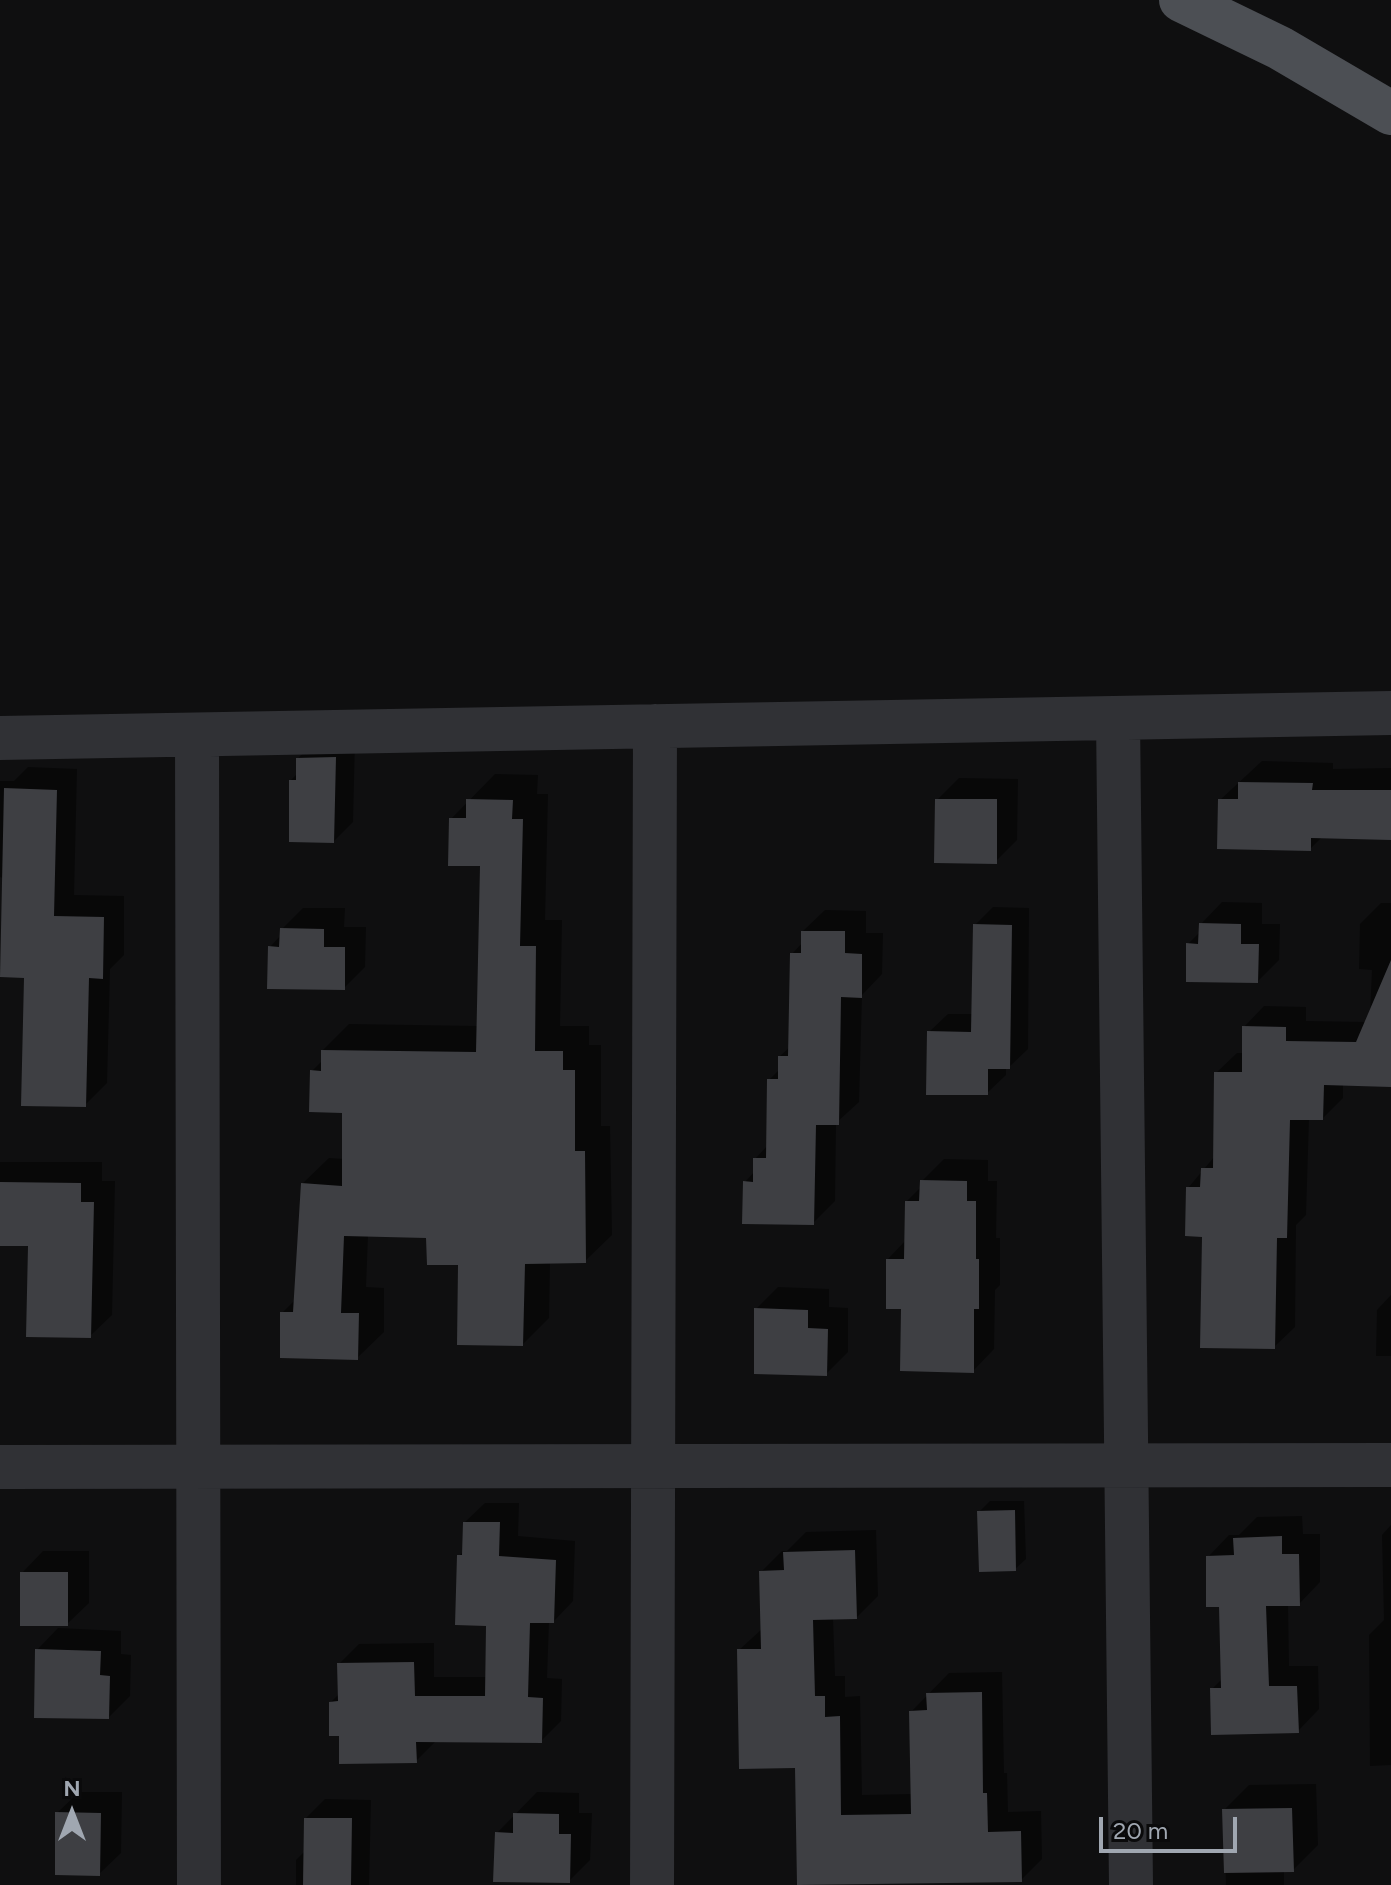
<!DOCTYPE html>
<style>
body{margin:0}
#map{position:relative;width:1391px;height:1885px;overflow:hidden;background:#0f0f10;font-family:Figtree,sans-serif}
canvas{display:block}
.north{position:absolute;left:32px;top:1773px;width:80px;height:80px;-webkit-text-stroke:6px #0a0a0b;paint-order:stroke;rotate:0deg;font-size:22px;font-weight:700;line-height:32px;text-align:center;color:#a0a7b1}
.north::after{content:'';display:block;margin:auto;width:28px;height:36px;background:#a0a7b1;clip-path:polygon(50% 0,100% 100%,50% 72%,0 100%)}
.scale{position:absolute;left:1099px;top:1817px;width:138px;height:36px;box-sizing:border-box;border:4px solid #a0a7b1;border-top:0;padding-left:10px;font-size:24px;line-height:28px;white-space:nowrap;color:#a0a7b1;-webkit-text-stroke:6px #0a0a0b;paint-order:stroke}
</style>
<div id="map">
<canvas width="1391" height="1885"></canvas>
<div class="north">N</div>
<div class="scale">20 m</div>
</div>
<script>
const ctx = document.querySelector('canvas').getContext('2d');
ctx.lineJoin = 'round';
function paint(path, color) { ctx.fillStyle = color; ctx.fill(path, 'evenodd'); }
const toPath = rows => new Path2D(rows.map(r => 'M' + r).join(''));
function strokePath(path, color, width, dash) { ctx.strokeStyle = color; ctx.lineWidth = width; ctx.lineCap = dash ? 'butt' : 'round'; ctx.setLineDash(dash || []); ctx.stroke(path); }
const shadow = toPath([
 [355,738,353,822,334,841,291,780,298,773,298,758,318,739],
 [1262,761,1333,763,1333,769,1391,768,1391,838,1323,836,1310,849,1220,800],
 [28,767,77,769,74,895,124,896,124,955,110,969,107,1083,85,1105,26,976,3,878,0,877,0,781,14,781],
 [495,774,538,775,537,794,548,794,545,920,562,920,560,1026,589,1026,589,1045,601,1045,601,1126,610,1126,612,1235,585,1261,550,1262,549,1318,523,1344,460,1263,428,1236,368,1235,366,1287,384,1288,384,1332,357,1358,282,1313,295,1300,302,1184,329,1158,344,1159,345,1111,312,1071,323,1060,323,1050,349,1024,478,1026,482,864,451,819],
 [959,778,1018,779,1017,840,996,861,937,800],
 [1222,902,1262,903,1262,924,1280,924,1279,960,1258,981,1188,944,1200,932,1201,924],
 [1381,903,1391,903,1391,1085,1343,1084,1343,1098,1323,1118,1309,1118,1306,1215,1296,1225,1295,1327,1274,1347,1204,1235,1188,1188,1215,1156,1216,1073,1237,1053,1244,1053,1244,1027,1264,1006,1306,1007,1306,1021,1367,1022,1370,1015,1372,970,1359,969,1360,924],
 [993,907,1029,908,1028,1049,1009,1067,1006,1067,1006,1075,987,1093,929,1032,948,1014,973,1014,975,925],
 [303,908,345,908,344,927,366,927,365,967,344,988,270,947,281,935,282,929],
 [825,910,866,911,866,933,883,933,882,974,862,995,859,1102,836,1123,835,1201,813,1223,745,1182,755,1171,755,1159,768,1145,769,1080,780,1069,780,1056,790,1047,792,954,803,942,803,931],
 [944,1159,988,1160,988,1181,997,1181,996,1238,1000,1238,1000,1285,995,1290,994,1349,973,1371,903,1307,888,1259,906,1240,907,1201,922,1186,922,1181],
 [0,1162,102,1162,102,1181,115,1181,112,1315,90,1336,30,1244,0,1244],
 [778,1287,829,1289,829,1307,848,1308,848,1352,826,1374,756,1309],
 [1391,1295,1391,1356,1376,1356,1377,1310],
 [990,1501,1024,1501,1026,1559,1015,1569,979,1512],
 [485,1503,519,1503,518,1536,575,1541,573,1601,554,1621,549,1621,547,1678,562,1679,561,1721,541,1741,437,1740,416,1761,341,1734,331,1702,340,1693,339,1664,359,1644,434,1643,434,1677,488,1677,489,1624,459,1556,464,1551,465,1522],
 [1302,1516,1303,1534,1320,1534,1320,1582,1299,1604,1288,1604,1289,1666,1318,1666,1319,1709,1298,1731,1212,1689,1223,1678,1221,1605,1208,1557,1229,1535,1239,1535,1257,1517],
 [1391,1525,1391,1765,1370,1766,1369,1635,1384,1620,1382,1535],
 [876,1530,878,1596,857,1617,833,1618,835,1676,845,1676,845,1697,860,1696,862,1795,913,1794,911,1712,949,1673,1002,1672,1004,1773,1007,1773,1008,1812,1041,1811,1042,1859,1021,1880,799,1885,797,1766,739,1650,762,1629,761,1572,782,1551,787,1551,806,1532],
 [43,1551,89,1551,89,1603,67,1624,22,1573],
 [58,1628,121,1631,121,1654,131,1655,130,1696,109,1717,37,1650],
 [1316,1784,1318,1845,1293,1870,1284,1870,1284,1885,1226,1885,1224,1810,1249,1785],
 [79,1792,122,1792,121,1853,99,1874,57,1813],
 [537,1792,579,1793,579,1813,592,1813,590,1860,569,1881,497,1833],
 [325,1799,371,1800,369,1885,296,1885,296,1860,306,1850,306,1818]
]);
const building = toPath([
 [336,757,334,843,289,842,289,780,296,780,296,758],
 [1238,782,1313,783,1312,790,1391,790,1391,840,1311,838,1311,851,1217,849,1218,799,1238,799],
 [4,788,57,790,54,916,104,917,103,979,89,978,86,1107,21,1106,24,978,0,977],
 [466,799,513,800,512,819,523,819,520,946,536,946,535,1051,563,1051,563,1070,575,1070,575,1151,585,1151,586,1263,525,1264,523,1346,457,1345,458,1265,427,1265,426,1238,344,1236,341,1313,359,1313,358,1360,280,1358,280,1312,293,1312,301,1183,342,1186,342,1113,309,1112,310,1070,321,1071,321,1050,476,1052,480,866,448,866,449,818,466,818],
 [935,799,997,799,997,864,934,863],
 [1199,923,1241,924,1241,944,1259,944,1258,983,1186,982,1186,943,1198,944],
 [973,924,1012,925,1010,1069,988,1069,988,1095,926,1095,927,1031,971,1032],
 [280,928,324,929,324,947,345,947,345,990,267,989,268,946,279,947],
 [801,931,845,931,845,953,862,954,862,998,841,997,839,1125,816,1125,814,1225,742,1224,743,1181,753,1182,753,1158,766,1158,767,1079,778,1079,778,1056,788,1056,790,953,801,953],
 [1391,960,1391,1087,1324,1085,1323,1120,1290,1120,1287,1238,1277,1238,1275,1349,1200,1348,1202,1237,1185,1236,1186,1187,1200,1187,1201,1168,1213,1168,1214,1072,1242,1072,1242,1026,1286,1027,1286,1041,1356,1042],
 [920,1180,967,1181,967,1201,976,1201,976,1259,979,1259,979,1309,974,1309,974,1373,900,1371,901,1309,886,1309,886,1259,904,1259,905,1201,919,1201],
 [0,1182,81,1183,81,1202,94,1202,91,1338,26,1337,28,1246,0,1246],
 [754,1308,808,1310,808,1328,828,1329,827,1376,754,1374],
 [1015,1510,1016,1571,979,1572,977,1511],
 [463,1522,500,1522,499,1556,556,1560,554,1623,530,1623,528,1697,543,1698,542,1743,416,1742,417,1763,339,1764,339,1736,329,1736,329,1702,338,1701,337,1663,414,1662,415,1696,485,1696,486,1626,455,1625,457,1555,462,1555],
 [1282,1536,1282,1554,1299,1554,1300,1606,1266,1606,1269,1686,1297,1686,1299,1733,1211,1735,1210,1688,1221,1688,1219,1607,1206,1607,1206,1556,1234,1555,1233,1538],
 [855,1550,857,1619,813,1620,815,1696,825,1696,825,1717,840,1716,841,1815,911,1814,909,1711,927,1710,926,1693,982,1692,983,1793,987,1793,988,1832,1021,1831,1022,1882,797,1885,795,1768,739,1769,737,1649,761,1649,759,1571,784,1570,783,1552],
 [20,1572,68,1572,68,1626,20,1626],
 [35,1649,101,1651,100,1675,110,1676,109,1719,34,1718],
 [1292,1808,1294,1872,1224,1873,1222,1809],
 [55,1812,101,1813,100,1876,55,1875],
 [513,1813,559,1814,559,1834,571,1834,570,1883,493,1882,495,1832,513,1833],
 [304,1818,352,1818,351,1885,303,1885]
]);
const minor = toPath([
 [1118,718,1131,1885],
 [197,735,199,1885],
 [0,738,1391,713],
 [0,1467,1391,1465],
 [652,1885,655,726]
]);
const major = toPath([
 [1181,0,1280,48,1391,113]
]);
paint(shadow, '#0007');
paint(building, '#3e3f43');
strokePath(minor, '#303135', 44);
strokePath(major, '#4c4f54', 44);
</script>
